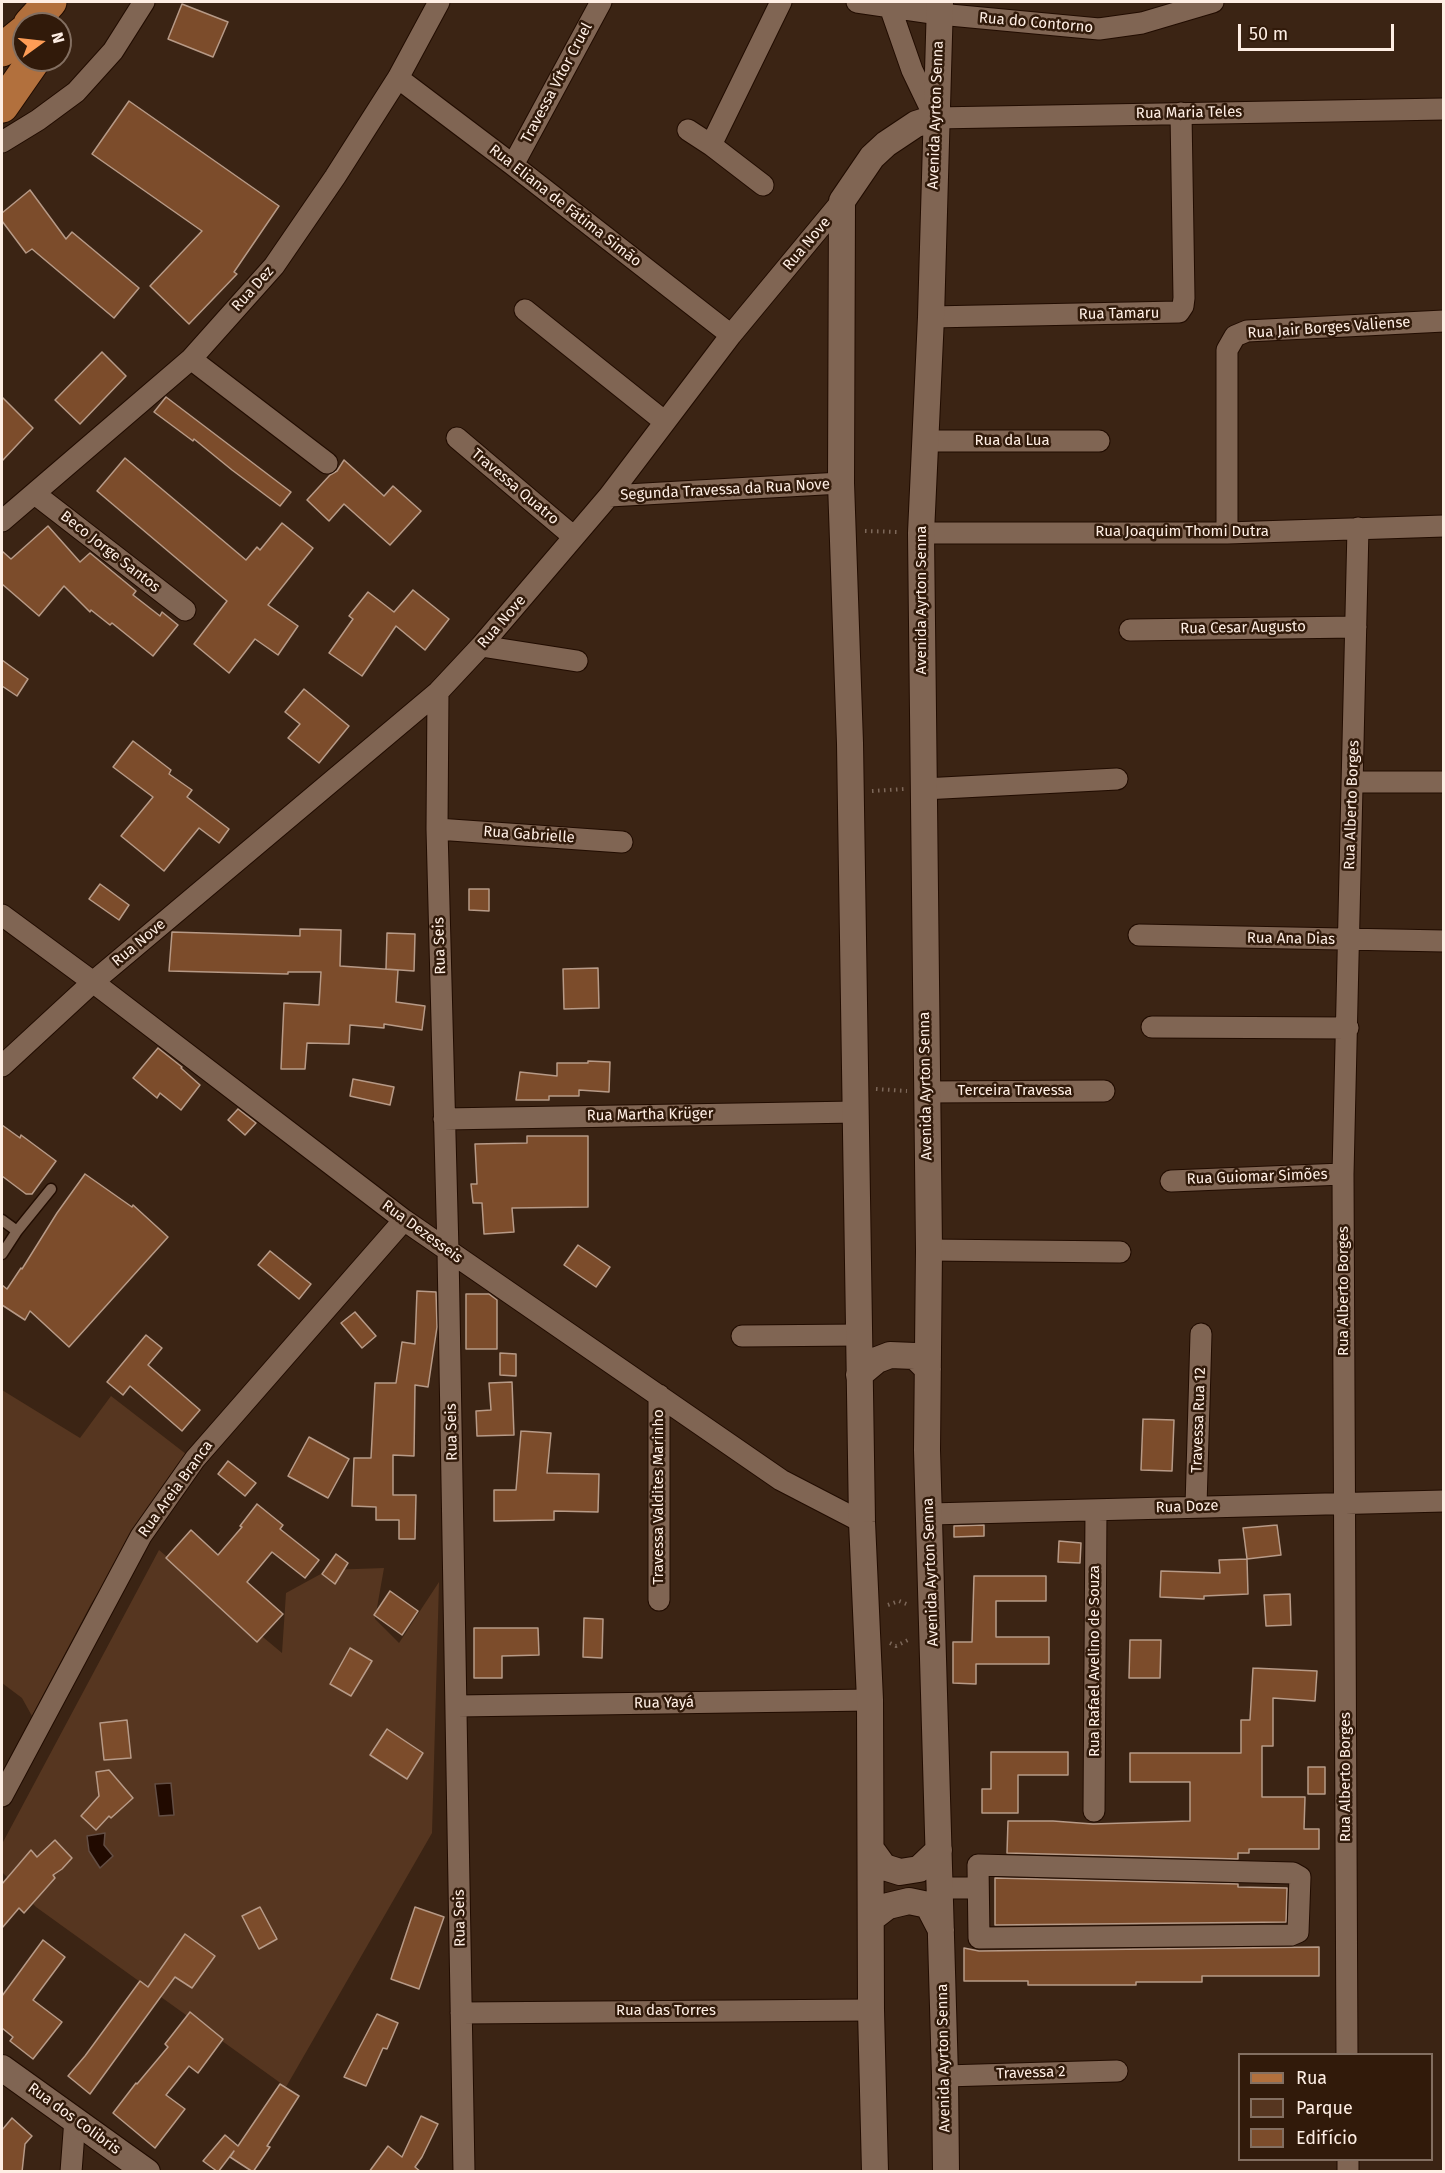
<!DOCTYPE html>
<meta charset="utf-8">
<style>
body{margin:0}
#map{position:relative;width:1445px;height:2173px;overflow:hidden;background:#3b2414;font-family:"Fira Sans",sans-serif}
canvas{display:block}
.frame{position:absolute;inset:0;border:3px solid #feeee4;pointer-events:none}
.legend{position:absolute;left:1238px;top:2053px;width:195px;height:108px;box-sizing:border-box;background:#311a0a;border:2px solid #836f61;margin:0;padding:8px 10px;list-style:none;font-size:18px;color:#feeee4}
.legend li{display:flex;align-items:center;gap:12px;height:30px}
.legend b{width:30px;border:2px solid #836f61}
.north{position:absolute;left:12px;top:12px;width:60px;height:60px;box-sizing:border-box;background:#311a0a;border:2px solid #836f61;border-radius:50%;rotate:75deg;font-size:16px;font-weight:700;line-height:24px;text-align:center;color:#feeee4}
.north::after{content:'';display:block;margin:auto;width:21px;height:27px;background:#fd9c56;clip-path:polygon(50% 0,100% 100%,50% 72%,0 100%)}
.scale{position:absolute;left:1238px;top:24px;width:156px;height:27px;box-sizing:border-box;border:3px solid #feeee4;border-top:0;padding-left:8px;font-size:18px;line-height:21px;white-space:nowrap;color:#feeee4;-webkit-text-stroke:4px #311a0a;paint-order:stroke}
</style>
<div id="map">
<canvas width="1445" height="2173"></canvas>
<div class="frame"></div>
<ul class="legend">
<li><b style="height:8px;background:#b2703d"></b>Rua</li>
<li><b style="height:16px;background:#563620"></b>Parque</li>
<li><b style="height:16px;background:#7c4c2b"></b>Edifício</li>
</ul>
<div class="north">N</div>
<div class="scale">50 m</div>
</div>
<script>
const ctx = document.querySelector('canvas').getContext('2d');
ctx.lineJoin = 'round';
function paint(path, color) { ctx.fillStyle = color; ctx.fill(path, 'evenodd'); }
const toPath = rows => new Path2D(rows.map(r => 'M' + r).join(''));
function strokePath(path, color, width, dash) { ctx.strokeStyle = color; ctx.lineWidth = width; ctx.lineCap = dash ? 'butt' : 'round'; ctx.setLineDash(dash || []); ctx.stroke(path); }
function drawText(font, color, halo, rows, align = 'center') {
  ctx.font = font + ' "Fira Sans",sans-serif'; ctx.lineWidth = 5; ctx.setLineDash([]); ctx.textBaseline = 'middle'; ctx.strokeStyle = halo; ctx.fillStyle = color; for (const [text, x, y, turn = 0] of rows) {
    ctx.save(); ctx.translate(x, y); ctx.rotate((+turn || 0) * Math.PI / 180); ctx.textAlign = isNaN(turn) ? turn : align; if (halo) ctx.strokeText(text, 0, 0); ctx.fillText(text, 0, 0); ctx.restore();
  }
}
const green = toPath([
 [2,1390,80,1438,111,1396,186,1454,91,1604,32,1716,22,1698,2,1683],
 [159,1550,282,1653,286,1593,328,1570,384,1568,375,1619,399,1643,439,1582,432,1833,286,2087,36,1907,2,1872,2,1844]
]);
const water = toPath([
 [171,1783,174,1815,159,1816,155,1784,171,1783],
 [105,1833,104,1845,113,1856,100,1868,89,1851,87,1836,105,1833]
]);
const building = toPath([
 [182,4,228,22,213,57,168,39,182,4],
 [129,101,279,206,234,272,237,274,189,324,150,286,202,231,92,154,129,101],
 [30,190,66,239,72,232,139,288,114,318,32,249,26,253,2,221,2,213,30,190],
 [102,352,126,376,80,424,55,400,102,352],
 [2,397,33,428,2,461,2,397],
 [166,397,291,492,280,506,232,470,194,439,193,441,154,412,166,397],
 [125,458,246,560,257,547,260,550,282,523,313,548,268,605,298,626,278,655,255,639,229,673,194,644,227,601,97,491,125,458],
 [344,460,384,496,393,486,421,511,390,545,344,504,329,521,307,500,330,475,337,471,344,460],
 [48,526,80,562,90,553,136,591,133,595,160,616,162,612,178,625,153,656,112,623,110,625,91,610,90,612,64,586,39,616,2,584,2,551,11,559,48,526],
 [413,590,449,619,425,650,396,626,362,676,329,653,353,619,349,616,368,592,394,612,413,590],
 [2,660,28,679,17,696,2,686,2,660],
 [304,689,349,726,319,763,288,738,300,724,285,712,304,689],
 [133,741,171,770,169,774,192,790,187,797,229,829,219,843,199,828,164,871,121,836,153,797,113,767,133,741],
 [100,884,129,905,119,920,89,899,100,884],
 [469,889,489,889,489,911,469,910,469,889],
 [300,929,341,930,340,966,398,970,396,1002,425,1006,422,1030,384,1024,384,1028,350,1025,349,1044,307,1043,305,1069,281,1069,284,1003,319,1005,321,972,288,972,288,974,169,971,172,932,300,936,300,929],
 [387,933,415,934,414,971,386,969,387,933],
 [598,968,599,1008,564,1009,563,969,598,968],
 [158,1048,182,1067,181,1068,200,1085,181,1110,160,1093,157,1098,133,1078,158,1048],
 [588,1061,610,1062,609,1092,579,1090,579,1096,549,1096,549,1100,516,1100,520,1072,557,1076,557,1063,588,1063,588,1061],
 [353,1079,394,1087,390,1105,350,1096,353,1079],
 [238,1109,256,1123,245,1135,228,1120,238,1109],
 [2,1125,20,1138,21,1135,56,1161,32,1194,26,1194,2,1176,2,1125],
 [527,1136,588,1136,588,1207,512,1208,514,1232,484,1234,482,1203,473,1203,471,1184,477,1184,475,1144,527,1143,527,1136],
 [85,1174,132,1207,133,1205,168,1237,69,1347,30,1311,25,1320,2,1305,2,1285,7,1289,21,1268,22,1269,57,1213,85,1174],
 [578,1245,610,1267,596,1287,564,1265,578,1245],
 [270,1251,311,1284,299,1299,258,1265,270,1251],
 [417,1291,436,1292,437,1327,428,1387,415,1385,414,1456,393,1455,393,1495,416,1495,415,1539,399,1539,399,1520,376,1520,376,1507,352,1506,354,1458,371,1458,375,1383,396,1383,402,1342,415,1344,417,1291],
 [466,1294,489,1294,497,1300,497,1349,466,1349,466,1294],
 [355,1312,376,1336,362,1348,341,1323,355,1312],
 [146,1335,162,1348,148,1365,200,1410,182,1431,130,1386,123,1395,107,1382,146,1335],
 [500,1353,516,1354,516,1376,500,1375,500,1353],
 [512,1382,514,1435,477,1436,476,1411,491,1410,489,1383,512,1382],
 [1143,1419,1174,1420,1172,1471,1141,1470,1143,1419],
 [521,1431,551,1433,547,1473,599,1474,598,1512,554,1511,554,1520,494,1521,494,1490,516,1490,521,1431],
 [309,1437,349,1459,328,1498,288,1476,309,1437],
 [228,1461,256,1483,245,1496,218,1474,228,1461],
 [257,1504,283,1525,280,1529,319,1560,305,1578,272,1552,247,1582,283,1614,257,1642,166,1558,191,1530,218,1555,242,1527,240,1526,257,1504],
 [984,1525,984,1536,954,1537,954,1526,984,1525],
 [1277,1525,1281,1555,1247,1559,1243,1528,1277,1525],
 [1059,1541,1081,1543,1080,1563,1058,1562,1059,1541],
 [336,1554,348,1563,335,1584,322,1574,336,1554],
 [1247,1559,1248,1594,1204,1596,1204,1599,1160,1597,1161,1571,1220,1573,1219,1560,1247,1559],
 [974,1576,1046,1576,1046,1601,996,1601,996,1637,1049,1637,1049,1664,976,1664,976,1684,953,1683,953,1642,972,1642,974,1576],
 [390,1591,418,1611,402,1635,374,1615,390,1591],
 [1290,1594,1291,1625,1266,1626,1264,1595,1290,1594],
 [584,1618,603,1619,602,1658,583,1657,584,1618],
 [474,1628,538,1628,539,1655,502,1656,502,1678,474,1678,474,1628],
 [1130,1640,1161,1640,1160,1678,1129,1678,1130,1640],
 [350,1648,372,1661,351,1696,330,1684,350,1648],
 [1253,1668,1317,1671,1315,1701,1273,1698,1273,1746,1262,1746,1262,1797,1305,1797,1304,1829,1319,1829,1319,1849,1249,1849,1249,1853,1238,1853,1238,1859,1007,1853,1008,1821,1053,1821,1093,1824,1190,1821,1190,1782,1130,1782,1130,1753,1241,1753,1241,1720,1250,1720,1253,1668],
 [127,1720,131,1758,104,1760,100,1723,127,1720],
 [387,1729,423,1753,407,1779,370,1755,387,1729],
 [991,1752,1068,1752,1068,1775,1018,1775,1018,1813,982,1813,982,1789,991,1789,991,1752],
 [1308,1767,1325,1767,1325,1794,1308,1794,1308,1767],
 [109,1770,133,1798,111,1818,109,1816,96,1830,81,1816,99,1796,96,1772,109,1770],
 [55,1840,72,1858,62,1869,53,1875,55,1878,24,1913,19,1908,2,1928,2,1884,31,1850,37,1857,55,1840],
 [995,1878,1238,1884,1238,1887,1287,1888,1286,1922,995,1925,995,1878],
 [260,1907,277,1939,259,1949,242,1916,260,1907],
 [415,1907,444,1917,419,1989,391,1979,415,1907],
 [185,1934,215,1956,192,1988,175,1977,90,2094,68,2076,85,2056,140,1981,148,1987,185,1934],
 [43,1940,65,1957,33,2000,62,2022,33,2059,10,2041,13,2037,2,2028,2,1996,43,1940],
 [1319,1947,1319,1976,1202,1976,1202,1982,1136,1982,1136,1985,1028,1985,1028,1981,964,1981,964,1948,979,1951,1319,1947],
 [190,2012,223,2039,198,2073,189,2066,166,2095,185,2109,155,2148,113,2113,136,2083,137,2084,168,2047,165,2044,190,2012],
 [377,2014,398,2023,387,2049,383,2048,366,2086,344,2077,377,2014],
 [280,2084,299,2096,267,2146,270,2147,253,2172,230,2157,234,2151,218,2172,203,2161,225,2135,238,2146,280,2084],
 [421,2116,438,2124,422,2157,415,2167,421,2172,369,2172,388,2146,402,2157,421,2116],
 [12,2118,32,2136,25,2144,22,2172,2,2172,2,2130,12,2118]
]);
const path = toPath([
 [865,531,899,532],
 [872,791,904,789],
 [876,1089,907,1091],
 [888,1605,899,1601,909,1605],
 [890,1643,896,1646,910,1639]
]);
const service = toPath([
 [2,1220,17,1231],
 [2,1254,17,1231,51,1189]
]);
const minor = toPath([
 [857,2,939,14,1099,29,1142,23,1213,2],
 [890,7,912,70,935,118,1444,109],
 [398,78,513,165,731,335],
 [688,130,711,145,763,185],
 [2,142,38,120,76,92,113,51,144,2],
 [711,145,781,2],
 [513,165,601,2],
 [525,310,665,422],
 [931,317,1179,312,1183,306,1184,298,1181,113],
 [191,359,327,463],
 [457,438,574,537],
 [925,441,1099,441],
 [35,494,185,610],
 [609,496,841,483],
 [2,521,191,359,274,266,335,177,398,78,439,2],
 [921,533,1227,533,1444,526],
 [1227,533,1227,350,1235,336,1247,331,1444,321],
 [1130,630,1356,627],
 [481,646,577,661],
 [438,692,437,829,448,1251,464,2172],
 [1353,782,1444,782],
 [923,789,1117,779],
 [437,829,622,842],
 [2,915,93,982,404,1220,781,1480,862,1522],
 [1139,935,1444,941],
 [1152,1027,1348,1028],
 [2,1066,93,982,438,692,481,646,609,496,731,335,842,201],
 [926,1092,1104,1091],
 [444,1119,856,1112],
 [1171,1181,1343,1174],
 [929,1250,1120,1252],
 [742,1336,860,1335],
 [659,1395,659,1600],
 [1196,1506,1201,1334],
 [930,1514,1444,1501],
 [457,1706,870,1700],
 [2,1796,141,1536,195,1459,404,1220],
 [1094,1811,1096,1510],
 [978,1865,1293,1873,1300,1877,1298,1932,1291,1935,979,1938,978,1865],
 [940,1888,977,1888],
 [461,2013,871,2010],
 [1347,2054,1343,1174,1358,528],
 [945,2076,1117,2071],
 [1348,2160,1348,2172],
 [71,2172,75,2119]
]);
const tertiary = toPath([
 [940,2,931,317,921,533,929,1250,927,1450,945,2076,946,2172],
 [859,1375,877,1360,890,1355,915,1356,928,1369],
 [871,1849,884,1867,900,1872,919,1869,939,1850],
 [871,1919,888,1906,909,1901,928,1905,941,1930],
 [2,2068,147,2172],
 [875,2172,871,2010,870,1700,862,1522,850,743,841,483,842,201,872,157,886,144,916,124,935,118]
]);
const primary = toPath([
 [30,24,50,2],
 [2,50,24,32],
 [2,106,34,60]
]);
const streetNames = [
 ["Rua do Contorno",1036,23,5],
 ["Travessa Vítor Cruel",557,83,-62],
 ["Rua Maria Teles",1189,113,-1],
 ["Avenida Ayrton Senna",936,115,-88],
 ["Rua Eliana de Fátima Simão",565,206,38],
 ["Rua Nove",807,244,-50],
 ["Rua Dez",253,289,-48],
 ["Rua Tamaru",1119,314,-1],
 ["Rua Jair Borges Valiense",1329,328,-4],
 ["Rua da Lua",1012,441],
 ["Travessa Quatro",515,487,40],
 ["Segunda Travessa da Rua Nove",725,490,-3],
 ["Rua Joaquim Thomi Dutra",1182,532],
 ["Beco Jorge Santos",110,552,38],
 ["Avenida Ayrton Senna",922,600,-90],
 ["Rua Nove",502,622,-49],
 ["Rua Cesar Augusto",1243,628,-1],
 ["Rua Alberto Borges",1352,805,-88],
 ["Rua Gabrielle",529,835,4],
 ["Rua Ana Dias",1291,939,1],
 ["Rua Nove",139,943,-40],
 ["Rua Seis",440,946,-92],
 ["Avenida Ayrton Senna",926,1086,-91],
 ["Terceira Travessa",1015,1091],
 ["Rua Martha Krüger",650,1115,-1],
 ["Rua Guiomar Simões",1257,1177,-2],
 ["Rua Dezesseis",422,1232,36],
 ["Rua Alberto Borges",1344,1291,-90],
 ["Travessa Rua 12",1199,1420,-88],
 ["Rua Seis",452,1432,-91],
 ["Rua Areia Branca",176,1489,-54],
 ["Travessa Valdites Marinho",659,1497,-90],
 ["Rua Doze",1187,1507,-2],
 ["Avenida Ayrton Senna",931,1572,-92],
 ["Rua Rafael Avelino de Souza",1095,1661,-90],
 ["Rua Yayá",664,1703,-1],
 ["Rua Alberto Borges",1346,1777,-90],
 ["Rua Seis",460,1918,-91],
 ["Rua das Torres",666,2011],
 ["Avenida Ayrton Senna",944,2058,-91],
 ["Travessa 2",1031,2073,-2],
 ["Rua dos Colibris",74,2119,36]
];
paint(green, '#563620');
paint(water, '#210a00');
strokePath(water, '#634e44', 1.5);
paint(building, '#7c4c2b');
strokePath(building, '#b79a87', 1.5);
strokePath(service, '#210c01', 13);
strokePath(minor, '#210c01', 23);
strokePath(tertiary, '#210c01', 28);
strokePath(primary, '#210c01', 35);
strokePath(path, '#7d685a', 4, [1.5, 4.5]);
strokePath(service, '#806553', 10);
strokePath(minor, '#806553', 21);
strokePath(tertiary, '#806553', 26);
strokePath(primary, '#b2703d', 33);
drawText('15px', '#feeee4', '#311a0a', streetNames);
</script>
